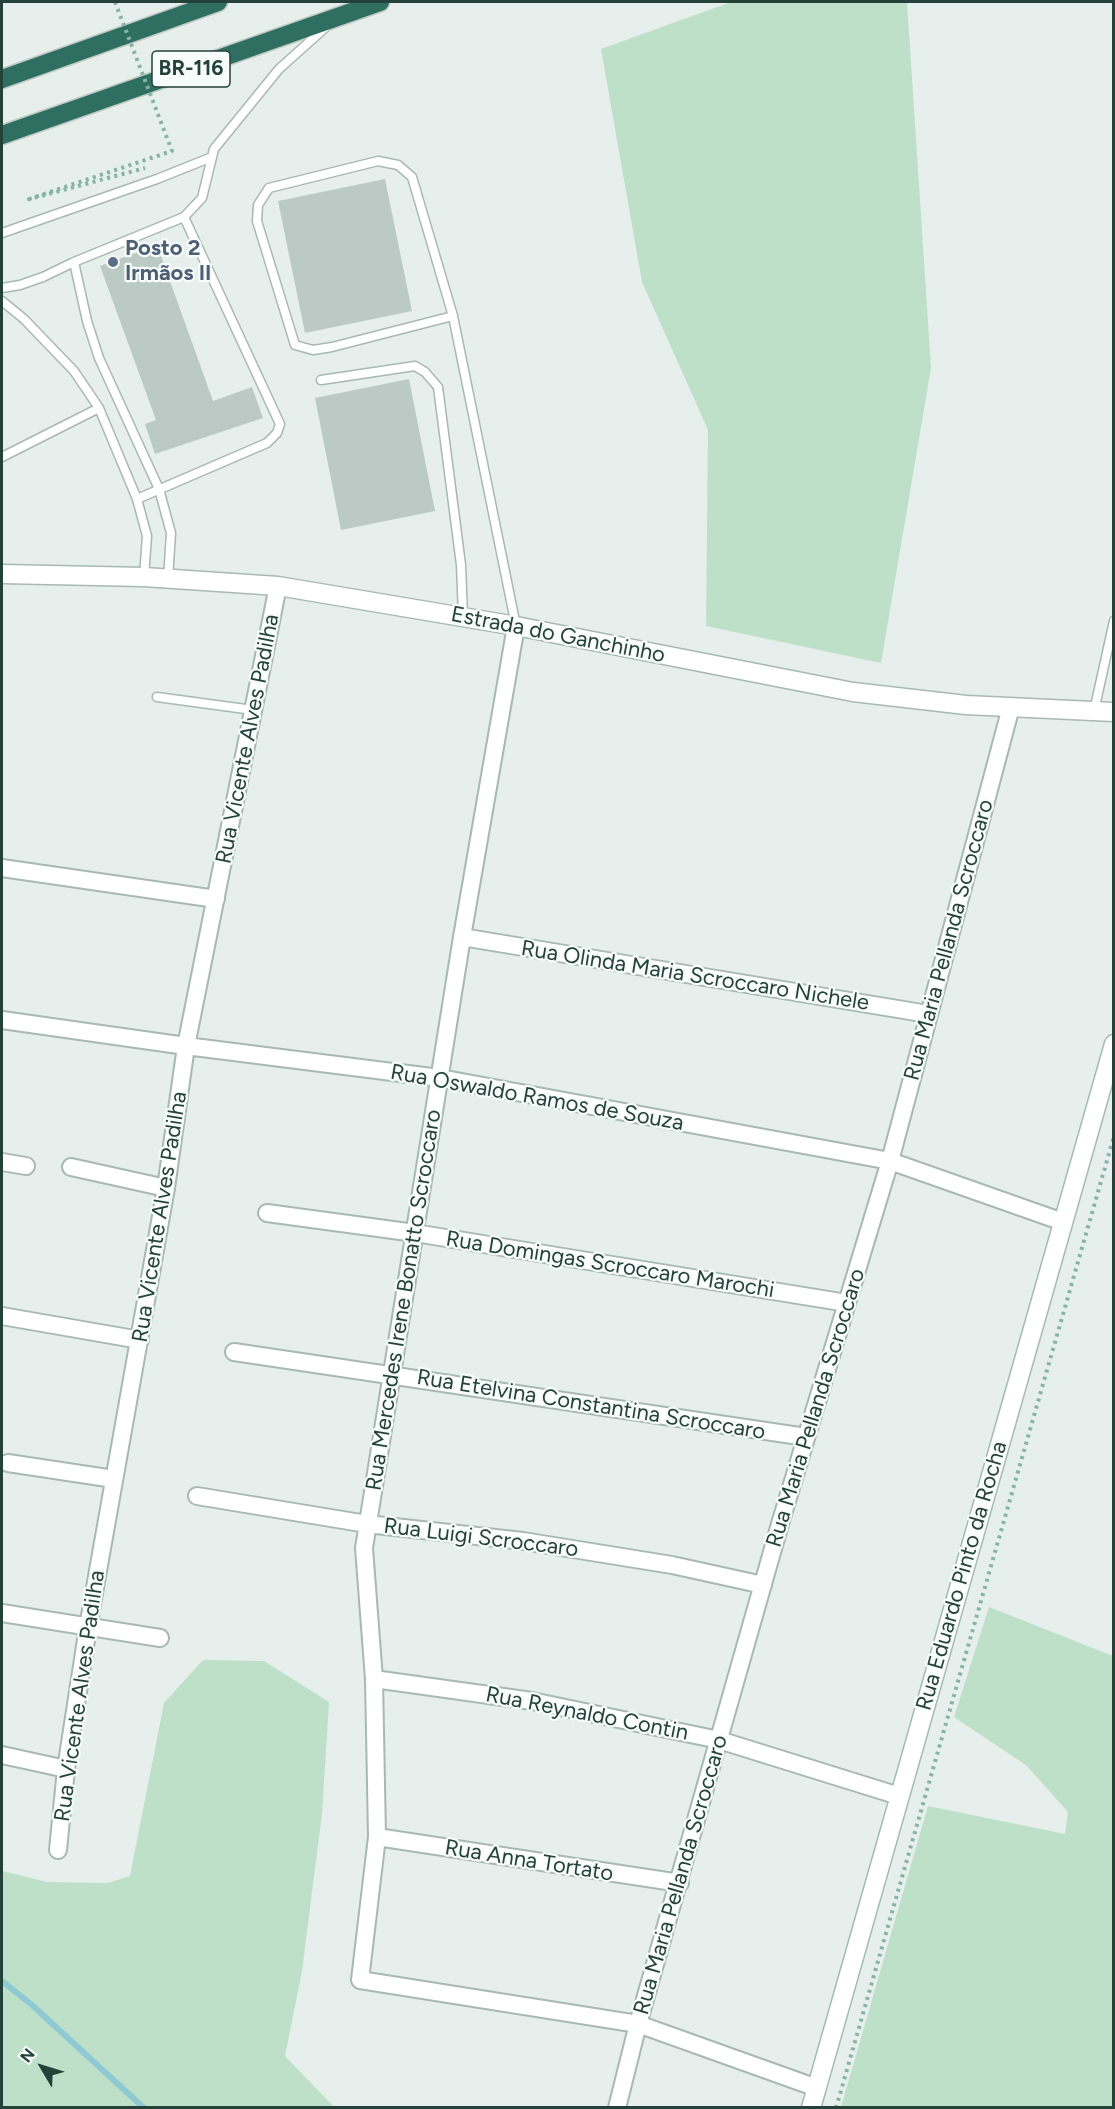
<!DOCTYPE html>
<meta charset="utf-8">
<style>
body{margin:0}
#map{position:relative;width:1115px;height:2109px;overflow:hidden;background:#e6efeb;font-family:Figtree,sans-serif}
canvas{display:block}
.frame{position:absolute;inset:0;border:3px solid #24423a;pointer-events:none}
.north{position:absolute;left:12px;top:2037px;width:60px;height:60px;-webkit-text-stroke:4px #f7fbf9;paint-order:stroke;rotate:308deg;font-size:16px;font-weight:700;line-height:24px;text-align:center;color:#24423a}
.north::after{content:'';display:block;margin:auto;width:21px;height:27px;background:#24423a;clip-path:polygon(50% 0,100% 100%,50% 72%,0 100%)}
</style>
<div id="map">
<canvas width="1115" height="2109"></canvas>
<div class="frame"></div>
<div class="north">N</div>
</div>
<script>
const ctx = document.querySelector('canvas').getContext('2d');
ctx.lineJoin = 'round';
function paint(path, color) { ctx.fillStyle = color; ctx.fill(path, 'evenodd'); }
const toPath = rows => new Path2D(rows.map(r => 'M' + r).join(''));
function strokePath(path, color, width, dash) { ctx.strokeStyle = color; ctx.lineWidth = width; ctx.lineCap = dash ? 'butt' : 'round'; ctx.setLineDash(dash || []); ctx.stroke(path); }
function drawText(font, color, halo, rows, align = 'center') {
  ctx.font = font + ' Figtree,sans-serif'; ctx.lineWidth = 4.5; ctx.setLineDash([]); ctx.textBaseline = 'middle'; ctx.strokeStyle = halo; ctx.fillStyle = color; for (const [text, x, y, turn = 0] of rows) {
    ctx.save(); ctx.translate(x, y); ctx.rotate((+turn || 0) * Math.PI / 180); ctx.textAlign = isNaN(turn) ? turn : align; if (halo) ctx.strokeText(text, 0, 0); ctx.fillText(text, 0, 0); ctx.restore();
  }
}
const green = toPath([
 [731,2,907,2,931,368,881,663,706,626,708,430,642,282,601,49],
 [989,1607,1113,1656,1113,2107,841,2107,928,1806,1065,1834,1068,1812,1026,1765,954,1717],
 [203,1660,264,1661,329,1702,322,1814,302,1971,285,2056,334,2107,2,2107,2,1871,47,1882,108,1883,130,1876,164,1703]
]);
const stream = toPath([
 [2,1981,32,2005,144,2108]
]);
const building = toPath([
 [385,179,412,311,305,333,278,201],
 [157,245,213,401,252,387,263,418,155,454,145,424,156,420,100,266],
 [409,379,435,511,341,530,315,398]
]);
const path = toPath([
 [836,2108,1114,1136]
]);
const service = toPath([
 [2,233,157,179,212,157],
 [74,262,87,321,99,358,159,489,171,533,168,579],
 [2,288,20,285,43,277,74,262,184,217,202,198,214,149,279,69,327,26],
 [2,301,24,319,74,371,99,408,137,499,147,536,144,577],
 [453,316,332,347,313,350,295,345,257,221,258,205,269,188,378,161,398,165,412,177,453,316,516,626],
 [321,380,415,366,425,372,438,387,461,565,463,616],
 [2,457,99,408],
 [137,499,267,443,277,433,280,424,184,217],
 [157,697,253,710],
 [1094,711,1114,621]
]);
const minor = toPath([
 [516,626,462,937,364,1548,374,1679,377,1837,360,1980,638,2024,817,2088],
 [2,868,216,899],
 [462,937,928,1014],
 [2,1020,186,1046,440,1078,890,1161,1063,1222],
 [2,1162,26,1166],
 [71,1167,166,1188],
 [267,1213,415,1233,847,1303],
 [2,1316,140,1340],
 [234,1352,806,1437],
 [8,1463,114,1479],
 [197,1496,367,1524,523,1541,672,1565,763,1585],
 [2,1613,160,1638],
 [374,1679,532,1701,719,1740,899,1796],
 [2,1755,66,1769],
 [377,1837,680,1883],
 [58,1850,66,1769,88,1627,166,1188,186,1046,278,586],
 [617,2108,638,2024,780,1524,890,1161,1011,707]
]);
const tertiary = toPath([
 [2,574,144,577,278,586,516,626,853,692,966,705,1114,712]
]);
const secondary = toPath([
 [811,2108,1114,1044]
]);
const motorway = toPath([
 [2,79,218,2],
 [2,135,380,2]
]);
const pathBridge = toPath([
 [115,2,172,151,26,200,145,168]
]);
const markers = [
 [113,262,6,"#5c6f8a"]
];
const shields = [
 [191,69,78]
];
const shieldNames = [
 ["BR-116",191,69]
];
const serviceNames = [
 ["Posto 2",125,249],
 ["Irmãos II",125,274]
];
const streetNames = [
 ["Estrada do Ganchinho",558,635,11],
 ["Rua Vicente Alves Padilha",248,739,-79],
 ["Rua Maria Pellanda Scroccaro",949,940,-75],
 ["Rua Olinda Maria Scroccaro Nichele",695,976,9],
 ["Rua Oswaldo Ramos de Souza",537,1098,10],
 ["Rua Vicente Alves Padilha",160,1217,-81],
 ["Rua Domingas Scroccaro Marochi",610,1265,9],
 ["Rua Mercedes Irene Bonatto Scroccaro",404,1300,-81],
 ["Rua Etelvina Constantina Scroccaro",591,1405,9],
 ["Rua Maria Pellanda Scroccaro",816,1408,-73],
 ["Rua Luigi Scroccaro",481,1538,7],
 ["Rua Eduardo Pinto da Rocha",962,1576,-74],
 ["Rua Vicente Alves Padilha",80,1696,-82],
 ["Rua Reynaldo Contin",587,1714,11],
 ["Rua Anna Tortato",529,1861,9],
 ["Rua Maria Pellanda Scroccaro",681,1875,-74]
];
paint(green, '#bfe0c8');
strokePath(stream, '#8ec9d4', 6);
paint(building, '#bbcac4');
strokePath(service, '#a8b8b2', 11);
strokePath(minor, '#a8b8b2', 20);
strokePath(tertiary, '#a8b8b2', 21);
strokePath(secondary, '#a4bbb3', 21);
strokePath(motorway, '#c2cac8', 21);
strokePath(path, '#86b3a5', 4, [3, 4.5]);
strokePath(service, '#fff', 8);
strokePath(minor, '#fff', 16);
strokePath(tertiary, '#fff', 18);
strokePath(secondary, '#fff', 18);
strokePath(motorway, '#2f6f62', 18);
strokePath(pathBridge, '#86b3a5', 4, [3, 4.5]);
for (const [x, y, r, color] of markers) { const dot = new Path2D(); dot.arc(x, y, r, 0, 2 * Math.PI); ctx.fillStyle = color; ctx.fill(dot); strokePath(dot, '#f7fbf9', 2); }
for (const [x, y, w] of shields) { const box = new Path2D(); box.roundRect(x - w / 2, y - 18, w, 36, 4.5); ctx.fillStyle = '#f7fbf9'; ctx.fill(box); strokePath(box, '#24423a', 1.5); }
drawText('bold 21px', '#24423a', null, shieldNames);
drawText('bold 22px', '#4e5e75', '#f7fbf9', serviceNames, 'left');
drawText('22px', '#24423a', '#f7fbf9', streetNames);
</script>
